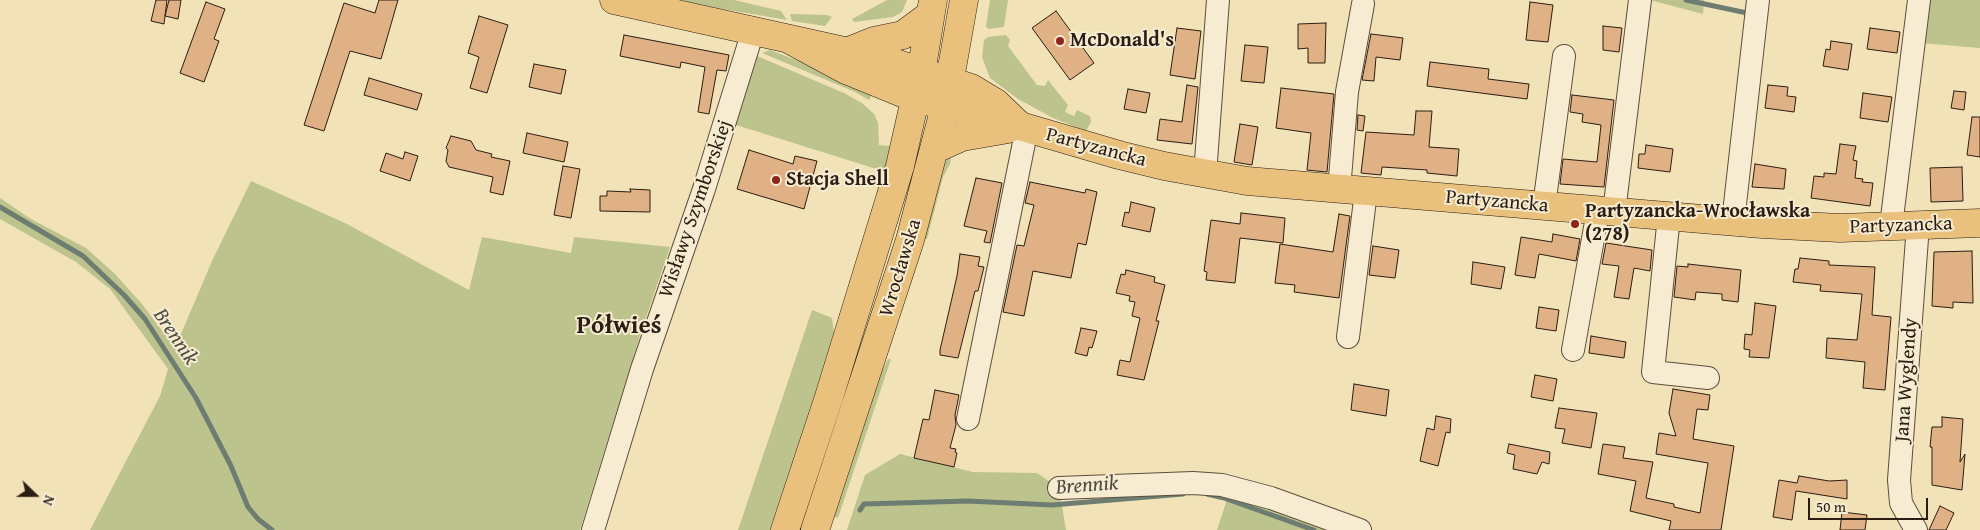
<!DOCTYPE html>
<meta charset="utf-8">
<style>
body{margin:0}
#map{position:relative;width:1980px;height:530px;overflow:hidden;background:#f2e2b8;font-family:"Gentium Book Plus",serif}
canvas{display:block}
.north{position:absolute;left:10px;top:470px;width:50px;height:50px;-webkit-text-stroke:4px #f7ecd1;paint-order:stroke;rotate:112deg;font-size:14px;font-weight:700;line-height:20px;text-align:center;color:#2b1d13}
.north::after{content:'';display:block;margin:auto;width:18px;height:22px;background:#2b1d13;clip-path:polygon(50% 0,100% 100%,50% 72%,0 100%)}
.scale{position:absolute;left:1808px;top:498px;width:120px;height:22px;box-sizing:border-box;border:2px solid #2b1d13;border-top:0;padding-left:6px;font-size:15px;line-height:18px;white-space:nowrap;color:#2b1d13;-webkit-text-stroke:4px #f7ecd1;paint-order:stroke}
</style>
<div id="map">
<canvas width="1980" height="530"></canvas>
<div class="north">N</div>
<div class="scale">50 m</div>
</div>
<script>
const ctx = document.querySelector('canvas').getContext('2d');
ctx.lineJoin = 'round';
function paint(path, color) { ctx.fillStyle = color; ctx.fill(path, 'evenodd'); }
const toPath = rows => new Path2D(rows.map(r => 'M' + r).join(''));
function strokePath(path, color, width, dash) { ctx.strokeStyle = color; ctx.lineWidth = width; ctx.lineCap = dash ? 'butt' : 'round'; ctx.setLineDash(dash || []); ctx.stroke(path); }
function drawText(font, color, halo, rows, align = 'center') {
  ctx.font = font + ' "Gentium Book Plus",serif'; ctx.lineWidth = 4; ctx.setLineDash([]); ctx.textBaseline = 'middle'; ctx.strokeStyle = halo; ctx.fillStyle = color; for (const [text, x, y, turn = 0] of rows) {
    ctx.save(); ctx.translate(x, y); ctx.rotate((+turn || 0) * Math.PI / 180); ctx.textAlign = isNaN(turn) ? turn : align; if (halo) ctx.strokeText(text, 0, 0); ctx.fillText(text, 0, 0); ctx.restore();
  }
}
const green = toPath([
 [683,0,734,0,781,11,787,20,688,3],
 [887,0,907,0,902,12,893,17,854,22,852,19],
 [990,0,1008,0,1004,27,989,29,986,27],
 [1650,0,1704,0,1703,14],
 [1913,0,1980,0,1980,48,1909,42],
 [790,14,827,15,832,17,825,26,792,21],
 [1006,35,1010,40,1008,46,1037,85,1045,86,1048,80,1068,105,1065,112,1074,116,1077,110,1090,116,1091,122,1086,131,1053,118,1018,99,990,78,982,57,984,40,988,37],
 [770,50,843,78,873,93,869,100,855,92,762,53],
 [757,56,844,93,862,103,874,114,878,123,879,145,892,146,886,172,733,124,752,62],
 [947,155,951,159,950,164,943,177,927,239,922,238],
 [251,181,345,223,469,290,482,237,571,253,574,237,670,247,641,332,580,530,90,530,160,396,168,369,110,289,76,262,0,219,0,198,31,219,86,248,114,273,142,304,175,348,212,261],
 [812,310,832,318,835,338,772,530,738,530],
 [888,359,891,359,838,518,831,516,871,393],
 [900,454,973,472,1037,473,1059,488,1066,530,847,530,865,475],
 [1231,487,1360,530,1217,530]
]);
const stream = toPath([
 [1686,0,1747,13],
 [0,207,83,256,124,295,145,319,196,398,231,466,248,507,258,519,272,530],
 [1207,494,1224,498,1314,530],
 [860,510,864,504,968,501,1052,505,1183,494]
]);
const building = toPath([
 [156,0,167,0,164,24,151,21,156,0],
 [169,0,181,0,178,19,165,16,169,0],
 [379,0,398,0,381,59,350,51,324,131,304,125,344,3,375,13,379,0],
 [206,2,225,9,214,39,219,41,204,82,180,73,206,2],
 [1530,2,1553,5,1548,42,1526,40,1530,2],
 [1056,11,1094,63,1070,80,1032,28,1056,11],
 [479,16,508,25,487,93,470,88,479,57,468,53,479,16],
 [1326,23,1325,63,1308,63,1308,48,1298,49,1298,24,1326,23],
 [1603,26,1622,28,1619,52,1603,50,1603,26],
 [1177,28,1201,31,1195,79,1170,75,1177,28],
 [1870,28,1900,32,1897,53,1867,49,1870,28],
 [1371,34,1403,38,1400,60,1376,57,1374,81,1362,80,1371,34],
 [624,35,729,55,726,71,717,70,709,114,698,112,705,67,681,62,680,68,620,56,624,35],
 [1831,41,1852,44,1848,70,1823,66,1826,49,1830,50,1831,41],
 [1245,45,1268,47,1264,83,1241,81,1245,45],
 [1430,62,1489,69,1488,79,1529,84,1527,99,1427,86,1430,62],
 [534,64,566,70,561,94,529,87,534,64],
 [369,78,422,94,417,110,364,95,369,78],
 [1187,85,1198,87,1192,144,1157,140,1160,119,1182,122,1187,85],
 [1768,85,1788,87,1787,96,1796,97,1794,112,1765,108,1768,85],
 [1281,88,1334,94,1327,172,1307,170,1311,133,1276,128,1281,88],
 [1128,89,1150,93,1146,113,1124,109,1128,89],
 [1954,91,1966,92,1964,110,1951,108,1954,91],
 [1863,93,1892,97,1888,122,1860,118,1863,93],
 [1572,95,1614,100,1604,187,1560,184,1563,159,1597,162,1601,125,1582,122,1583,114,1570,112,1572,95],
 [1416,111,1432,111,1429,147,1459,149,1457,176,1427,173,1427,170,1382,167,1381,175,1361,173,1366,132,1414,135,1416,111],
 [1358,115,1365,116,1363,131,1357,130,1358,115],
 [1972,117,1980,117,1980,157,1967,155,1972,117],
 [1240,124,1258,127,1252,165,1234,162,1240,124],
 [527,133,568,142,564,162,523,153,527,133],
 [451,136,471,141,476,150,492,154,491,157,510,161,503,195,490,192,493,177,449,167,446,161,448,150,446,148,451,136],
 [1840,144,1856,146,1853,160,1857,161,1855,178,1863,179,1862,182,1873,183,1870,206,1811,198,1814,176,1824,177,1824,173,1836,174,1840,144],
 [1646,145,1673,149,1670,172,1638,168,1639,154,1645,154,1646,145],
 [749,150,793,164,795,156,817,161,804,209,737,189,749,150],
 [405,152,418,156,410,181,380,171,386,153,403,159,405,152],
 [1755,164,1786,169,1784,189,1752,187,1755,164],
 [563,166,580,169,571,218,554,215,563,166],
 [1962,167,1963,201,1931,202,1930,168,1962,167],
 [976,178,1002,183,990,243,984,242,987,231,964,226,976,178],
 [1030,182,1085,193,1086,189,1097,192,1086,245,1078,243,1071,278,1033,271,1024,316,1003,312,1017,245,1024,246,1034,205,1025,203,1030,182],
 [630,189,650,190,650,212,600,211,600,196,607,196,607,191,631,192,630,189],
 [1131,202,1155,208,1150,232,1122,226,1125,212,1129,213,1131,202],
 [1241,213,1285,218,1283,243,1240,238,1235,283,1206,280,1207,272,1204,271,1211,220,1240,224,1241,213],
 [1339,214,1350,216,1339,298,1294,292,1295,285,1275,283,1280,244,1333,252,1339,214],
 [1553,234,1580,239,1576,261,1539,254,1535,278,1515,275,1521,237,1552,242,1553,234],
 [1606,243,1652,250,1650,271,1634,268,1629,299,1614,297,1619,266,1602,264,1606,243],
 [1373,246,1399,250,1395,278,1369,275,1373,246],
 [1972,251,1973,303,1953,302,1953,308,1932,306,1934,252,1972,251],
 [960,254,980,257,978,266,984,267,978,291,975,291,958,358,940,355,940,350,957,276,960,254],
 [1800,258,1829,261,1829,265,1875,267,1872,315,1891,317,1885,390,1863,388,1865,362,1826,358,1827,338,1857,340,1862,294,1820,291,1821,285,1793,282,1795,269,1798,269,1800,258],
 [1473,262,1505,267,1501,289,1471,284,1473,262],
 [1688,264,1741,270,1738,302,1722,300,1722,294,1696,292,1695,300,1674,297,1677,266,1688,267,1688,264],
 [1126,270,1155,277,1154,282,1165,285,1156,321,1159,321,1144,380,1117,375,1120,360,1130,362,1140,318,1132,316,1135,302,1129,301,1130,296,1116,293,1121,274,1125,275,1126,270],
 [1755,303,1776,306,1769,358,1749,357,1750,350,1744,349,1745,334,1752,335,1755,303],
 [1539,307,1559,310,1556,331,1536,328,1539,307],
 [1081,328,1097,331,1092,348,1089,347,1087,356,1075,353,1081,328],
 [1591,336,1626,342,1624,358,1589,353,1591,336],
 [1535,375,1557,379,1553,401,1531,397,1535,375],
 [1354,384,1389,390,1386,416,1351,410,1354,384],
 [1673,389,1710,395,1708,410,1697,409,1693,439,1734,446,1721,530,1669,530,1671,521,1630,511,1636,481,1598,474,1603,444,1625,447,1623,458,1653,462,1646,498,1674,504,1674,507,1700,513,1708,463,1656,454,1659,433,1676,436,1669,413,1673,389],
 [935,390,959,395,955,415,956,425,950,448,956,449,955,452,957,453,954,467,914,458,923,419,929,420,935,390],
 [1559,408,1597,413,1591,448,1562,443,1565,429,1555,428,1559,408],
 [1436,416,1451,419,1450,433,1446,432,1438,466,1420,461,1427,428,1434,430,1436,416],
 [1942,417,1963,419,1960,462,1965,454,1962,490,1932,485,1932,447,1930,447,1932,427,1942,427,1942,417],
 [1509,444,1550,452,1549,464,1542,462,1537,474,1513,469,1515,455,1507,453,1509,444],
 [1799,476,1829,481,1847,480,1847,499,1796,491,1792,520,1773,517,1779,480,1797,483,1799,476],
 [1940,506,1954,513,1946,530,1929,530,1940,506],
 [1842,512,1867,515,1865,530,1840,530,1842,512]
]);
const minor = toPath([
 [1205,174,1218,0],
 [1339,190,1347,92,1363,4],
 [1544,206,1564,56],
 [1614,212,1640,0],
 [1669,216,1653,372,1708,378],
 [1733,222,1758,0],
 [1891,226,1919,0],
 [1348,337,1366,192],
 [1573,350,1598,211],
 [968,419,1027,128],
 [1059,488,1193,483,1222,485,1271,498,1360,530],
 [593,530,642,369,704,189,753,31],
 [1916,530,1901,503,1899,480,1918,225]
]);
const major = toPath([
 [614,0,889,61,971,88,996,103,1020,126],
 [792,41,844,69,905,94,987,120,1020,126,1119,155,1164,166,1247,181,1762,224,1840,228,1980,223],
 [849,51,874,41,903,35,930,15],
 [935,149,962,137,1008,129],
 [785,530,829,397,900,166,921,73,933,0],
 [815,530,910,240,945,107,964,0]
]);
const markers = [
 [1060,41,5,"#8f2418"],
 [776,180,5,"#8f2418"],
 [1575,224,5,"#8f2418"]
];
const poiNames = [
 ["McDonald's",1070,41],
 ["Stacja Shell",786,180],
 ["Partyzancka-Wrocławska",1585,212],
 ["(278)",1585,235]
];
const streetNames = [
 ["Partyzancka",1096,148,15],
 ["Partyzancka",1497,202,5],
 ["Wisławy Szymborskiej",696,209,-71],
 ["Partyzancka",1901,226,-2],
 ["Wrocławska",901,268,-73],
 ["Jana Wyglendy",1907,380,-86]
];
const waterNames = [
 ["Brennik",175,337,56],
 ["Brennik",1087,486,-4]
];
const districtNames = [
 ["Półwieś",619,327]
];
paint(green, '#bdc38d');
strokePath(stream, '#6e7d71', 5);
paint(building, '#dfb185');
strokePath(building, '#2b1d13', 1);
strokePath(minor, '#5d4e3c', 24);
strokePath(major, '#2b1d13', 29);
strokePath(minor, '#f7ecd1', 22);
strokePath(major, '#e9c17c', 28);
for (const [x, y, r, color] of markers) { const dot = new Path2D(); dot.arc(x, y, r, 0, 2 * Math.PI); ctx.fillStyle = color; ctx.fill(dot); strokePath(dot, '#f7ecd1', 2); }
drawText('bold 20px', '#2b1d13', '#f7ecd1', poiNames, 'left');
drawText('20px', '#2b1d13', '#f7ecd1', streetNames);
drawText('italic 21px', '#4d4d42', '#f7ecd1', waterNames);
drawText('bold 25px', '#2b1d13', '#f7ecd1', districtNames);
</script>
